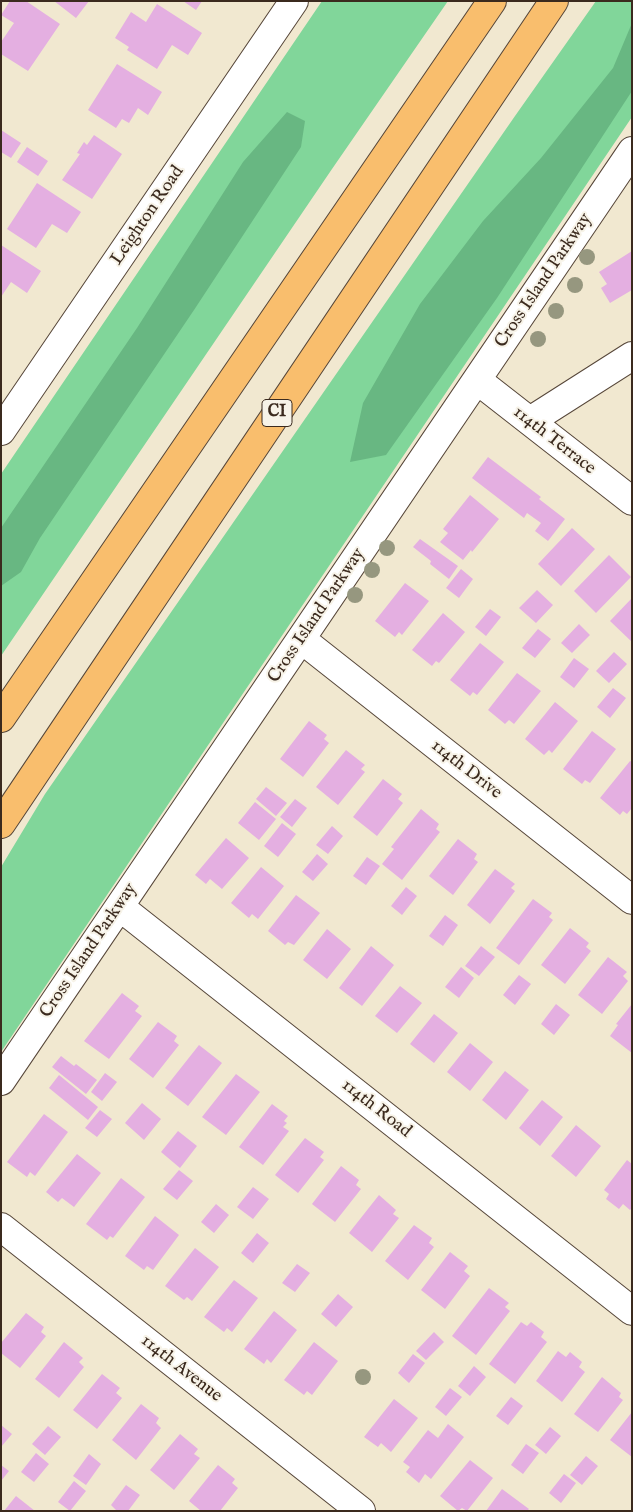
<!DOCTYPE html>
<style>
body{margin:0}
#map{position:relative;width:633px;height:1512px;overflow:hidden;background:#f1e8d0;font-family:"IM FELL English",serif}
canvas{display:block}
.frame{position:absolute;inset:0;border:2px solid #3b2a1e;pointer-events:none}
</style>
<div id="map">
<canvas width="633" height="1512"></canvas>
<div class="frame"></div>
</div>
<script>
const ctx = document.querySelector('canvas').getContext('2d');
ctx.lineJoin = 'round';
function paint(path, color) { ctx.fillStyle = color; ctx.fill(path, 'evenodd'); }
const toPath = rows => new Path2D(rows.map(r => 'M' + r).join(''));
function strokePath(path, color, width, dash) { ctx.strokeStyle = color; ctx.lineWidth = width; ctx.lineCap = dash ? 'butt' : 'round'; ctx.setLineDash(dash || []); ctx.stroke(path); }
function drawText(font, color, halo, rows, align = 'center') {
  ctx.font = font + ' "IM FELL English",serif'; ctx.lineWidth = 4; ctx.setLineDash([]); ctx.textBaseline = 'middle'; ctx.strokeStyle = halo; ctx.fillStyle = color; for (const [text, x, y, turn = 0] of rows) {
    ctx.save(); ctx.translate(x, y); ctx.rotate((+turn || 0) * Math.PI / 180); ctx.textAlign = isNaN(turn) ? turn : align; if (halo) ctx.strokeText(text, 0, 0); ctx.fillText(text, 0, 0); ctx.restore();
  }
}
const green = toPath([
 [322,1,448,1,332,169,1,656,1,474],
 [596,1,632,1,632,117,1,1052,1,867,45,794,515,116]
]);
const forest = toPath([
 [632,23,632,91,497,298,386,455,350,462,363,403,420,304,483,221,541,158,613,68],
 [287,112,305,121,301,147,194,310,40,538,21,572,1,586,1,528,137,328,243,162]
]);
const building = toPath([
 [10,1,26,1,60,24,28,71,1,54,1,42,14,23,1,15],
 [54,1,89,1,76,18],
 [183,1,202,1,196,10],
 [157,4,202,33,188,55,172,45,157,69,127,50,129,47,115,38,131,12,146,22],
 [117,64,162,92,148,115,138,108,129,123,122,119,116,128,88,110],
 [1,130,21,143,11,158,1,152],
 [94,135,122,154,92,199,62,180,80,154,77,153,84,142,87,145],
 [27,147,48,161,38,176,17,162],
 [37,183,81,212,67,233,52,224,36,248,7,229],
 [1,245,41,271,27,293,11,282,1,297],
 [632,251,632,290,610,303,601,288,607,284,599,272],
 [488,457,541,497,539,499,565,519,548,541,535,531,541,523,527,513,524,518,472,478],
 [470,495,499,519,472,552,471,550,463,560,440,542,448,533,443,529],
 [572,528,595,549,561,586,538,564],
 [420,539,458,566,449,579,430,564,431,561,413,547],
 [609,555,631,577,596,613,574,591],
 [461,569,473,579,459,598,446,588],
 [405,583,429,601,402,635,399,632,395,637,375,621],
 [537,590,553,605,536,623,519,608],
 [632,598,632,642,610,621],
 [490,609,501,617,486,636,475,627],
 [443,613,465,632,439,663,436,661,432,666,412,650],
 [579,624,590,635,572,653,561,643],
 [538,629,551,639,535,658,522,648],
 [480,643,504,662,477,695,473,692,470,696,450,680],
 [614,652,627,664,609,683,596,671],
 [574,658,589,669,574,688,560,677],
 [517,673,541,691,514,724,509,720,505,724,488,710],
 [613,688,626,698,610,718,597,707],
 [555,702,578,721,552,753,549,750,544,755,525,739],
 [309,721,327,735,324,739,329,743,303,777,280,759],
 [592,731,616,749,590,783,585,780,582,784,563,769],
 [346,750,365,765,361,769,365,772,338,805,316,787],
 [630,761,632,762,632,808,627,814,623,811,620,815,600,798],
 [383,779,402,794,398,799,403,803,377,836,353,817],
 [266,787,287,803,276,816,256,799],
 [295,799,307,808,292,827,280,817],
 [255,802,276,819,259,840,238,823],
 [421,809,439,824,436,829,440,832,402,880,382,864,394,849,391,847],
 [282,823,296,834,278,857,264,846],
 [332,826,343,836,328,854,316,845],
 [226,838,249,858,222,889,210,879,206,884,195,875],
 [458,839,477,854,474,859,478,862,453,895,429,876],
 [317,854,328,864,313,881,302,872],
 [367,857,380,866,366,885,353,876],
 [261,867,284,886,258,919,252,914,249,918,231,903],
 [495,869,515,884,511,888,515,891,490,924,467,905],
 [406,887,417,896,402,915,391,906],
 [296,895,320,913,294,945,288,942,285,945,268,931],
 [533,899,552,913,549,917,553,920,519,965,496,948],
 [445,915,458,925,443,946,429,936],
 [570,928,589,943,586,947,591,951,565,984,541,965],
 [327,929,351,949,327,979,303,960],
 [371,946,394,965,362,1006,339,988],
 [481,946,495,957,479,976,465,966],
 [608,957,627,972,623,976,628,981,602,1014,578,995],
 [461,967,474,978,459,998,445,987],
 [519,975,531,984,515,1005,503,995],
 [400,986,422,1003,397,1033,375,1016],
 [122,993,139,1006,135,1011,142,1016,109,1059,84,1041],
 [556,1004,570,1015,554,1035,541,1024],
 [632,1004,632,1053,610,1036,618,1025,616,1024],
 [434,1014,458,1033,434,1063,410,1044],
 [158,1022,177,1036,174,1041,179,1045,153,1078,129,1059],
 [470,1043,493,1062,470,1091,447,1072],
 [199,1045,222,1063,188,1106,165,1088],
 [61,1056,74,1066,76,1064,97,1080,86,1094,52,1067],
 [505,1071,529,1090,506,1120,482,1100],
 [105,1073,117,1082,102,1101,91,1092],
 [236,1074,260,1092,226,1135,202,1117],
 [59,1075,98,1107,88,1120,49,1088],
 [542,1100,563,1117,540,1146,519,1128],
 [142,1103,161,1119,144,1140,125,1123],
 [272,1104,288,1116,284,1121,287,1123,283,1127,289,1131,263,1165,239,1147],
 [100,1110,112,1119,97,1137,85,1128],
 [44,1114,68,1132,35,1176,30,1172,27,1177,7,1162],
 [576,1125,601,1146,576,1177,551,1156],
 [178,1131,197,1146,180,1168,161,1152],
 [305,1138,324,1152,320,1157,324,1160,298,1193,275,1175],
 [77,1154,101,1173,74,1207,62,1198,58,1202,46,1192],
 [627,1160,632,1164,632,1208,630,1210,623,1204,619,1209,606,1199,609,1194,604,1190],
 [341,1166,359,1180,356,1185,361,1189,335,1222,312,1204],
 [179,1170,193,1181,177,1200,163,1189],
 [121,1178,145,1197,113,1238,110,1236,107,1240,86,1224],
 [253,1187,269,1199,253,1219,237,1207],
 [379,1195,396,1210,393,1214,399,1218,372,1252,349,1233],
 [216,1204,229,1215,214,1233,201,1222],
 [155,1216,179,1235,153,1270,147,1266,144,1270,125,1256],
 [414,1225,432,1238,429,1243,434,1247,408,1280,385,1261],
 [257,1233,269,1243,253,1263,241,1253],
 [195,1248,219,1267,192,1301,187,1297,184,1300,165,1286],
 [450,1252,468,1266,464,1271,470,1276,445,1309,421,1290],
 [297,1264,310,1273,295,1292,282,1283],
 [234,1280,258,1298,232,1332,227,1328,224,1332,204,1317],
 [489,1288,509,1303,505,1307,510,1311,476,1355,452,1336],
 [338,1294,353,1307,336,1327,321,1314],
 [274,1311,297,1330,271,1363,267,1359,264,1364,244,1349],
 [26,1313,44,1327,41,1332,46,1336,20,1368,1,1353,1,1343],
 [521,1322,527,1326,531,1322,544,1332,541,1337,547,1342,515,1384,489,1364],
 [434,1332,444,1342,426,1360,416,1351],
 [64,1342,83,1358,79,1362,84,1367,59,1398,35,1379],
 [314,1342,338,1361,312,1395,307,1391,304,1395,284,1380],
 [558,1351,566,1357,570,1352,582,1362,579,1367,585,1372,562,1402,536,1381],
 [413,1354,425,1363,409,1383,398,1373],
 [474,1366,486,1377,470,1396,458,1386],
 [102,1374,120,1388,116,1393,122,1398,97,1429,73,1410],
 [602,1377,621,1393,619,1397,623,1400,598,1432,574,1414],
 [450,1388,462,1397,446,1416,435,1407],
 [511,1397,523,1406,508,1425,496,1416],
 [394,1399,418,1418,391,1452,381,1443,378,1447,364,1437],
 [141,1404,159,1418,156,1423,161,1428,136,1460,112,1440],
 [632,1412,632,1457,610,1440],
 [448,1424,464,1437,431,1479,425,1474,419,1483,406,1472,410,1467,403,1462,428,1430,438,1438],
 [1,1425,12,1434,1,1447],
 [48,1426,61,1437,45,1455,32,1444],
 [550,1427,561,1436,546,1454,535,1445],
 [180,1434,198,1449,194,1454,200,1458,174,1490,150,1470],
 [526,1444,539,1453,523,1474,511,1465],
 [36,1453,49,1464,34,1482,21,1472],
 [89,1454,101,1464,86,1485,73,1476],
 [586,1456,598,1466,582,1485,570,1475],
 [470,1460,493,1478,467,1511,462,1508,458,1511,440,1496],
 [1,1465,9,1471,1,1481],
 [218,1465,235,1479,232,1483,238,1488,220,1511,201,1511,189,1501],
 [564,1474,576,1483,561,1503,549,1493],
 [74,1481,86,1491,70,1511,58,1502],
 [126,1485,140,1495,128,1511,117,1511,111,1505],
 [502,1489,529,1509,527,1511,486,1511],
 [16,1496,35,1511,4,1511]
]);
const minor = toPath([
 [477,380,632,501],
 [530,421,632,356],
 [1,431,294,1],
 [301,639,632,900],
 [120,907,632,1311],
 [1,1081,632,151],
 [1,1227,361,1511]
]);
const highway = toPath([
 [1,718,492,1],
 [1,824,554,1]
]);
const trees = [
 [587,257],
 [575,285],
 [556,311],
 [538,339],
 [387,548],
 [372,570],
 [355,595],
 [363,1377]
];
const shields = [
 [277,413,30]
];
const shieldNames = [
 ["CI",277,413]
];
const streetNames = [
 ["Leighton Road",148,216,-56],
 ["Cross Island Parkway",544,281,-56],
 ["114th Terrace",554,441,38],
 ["Cross Island Parkway",317,616,-56],
 ["114th Drive",466,770,38],
 ["Cross Island Parkway",89,951,-56],
 ["114th Road",376,1109,38],
 ["114th Avenue",181,1369,38]
];
paint(green, '#81d69a');
paint(forest, '#68b782');
paint(building, '#e4afe1');
strokePath(minor, '#564639', 30);
strokePath(highway, '#564639', 30);
strokePath(minor, '#fff', 28);
strokePath(highway, '#f9be6d', 28);
ctx.fillStyle = '#96977f';
for (const [x, y] of trees) { ctx.beginPath(); ctx.arc(x, y, 8, 0, 2 * Math.PI); ctx.fill(); }
for (const [x, y, w] of shields) { const box = new Path2D(); box.roundRect(x - w / 2, y - 13.5, w, 27, 4); ctx.fillStyle = '#f7f3e8'; ctx.fill(box); strokePath(box, '#3b2a1e', 1); }
drawText('bold 16px', '#3b2a1e', null, shieldNames);
drawText('18px', '#3b2a1e', '#f7f3e8', streetNames);
</script>
